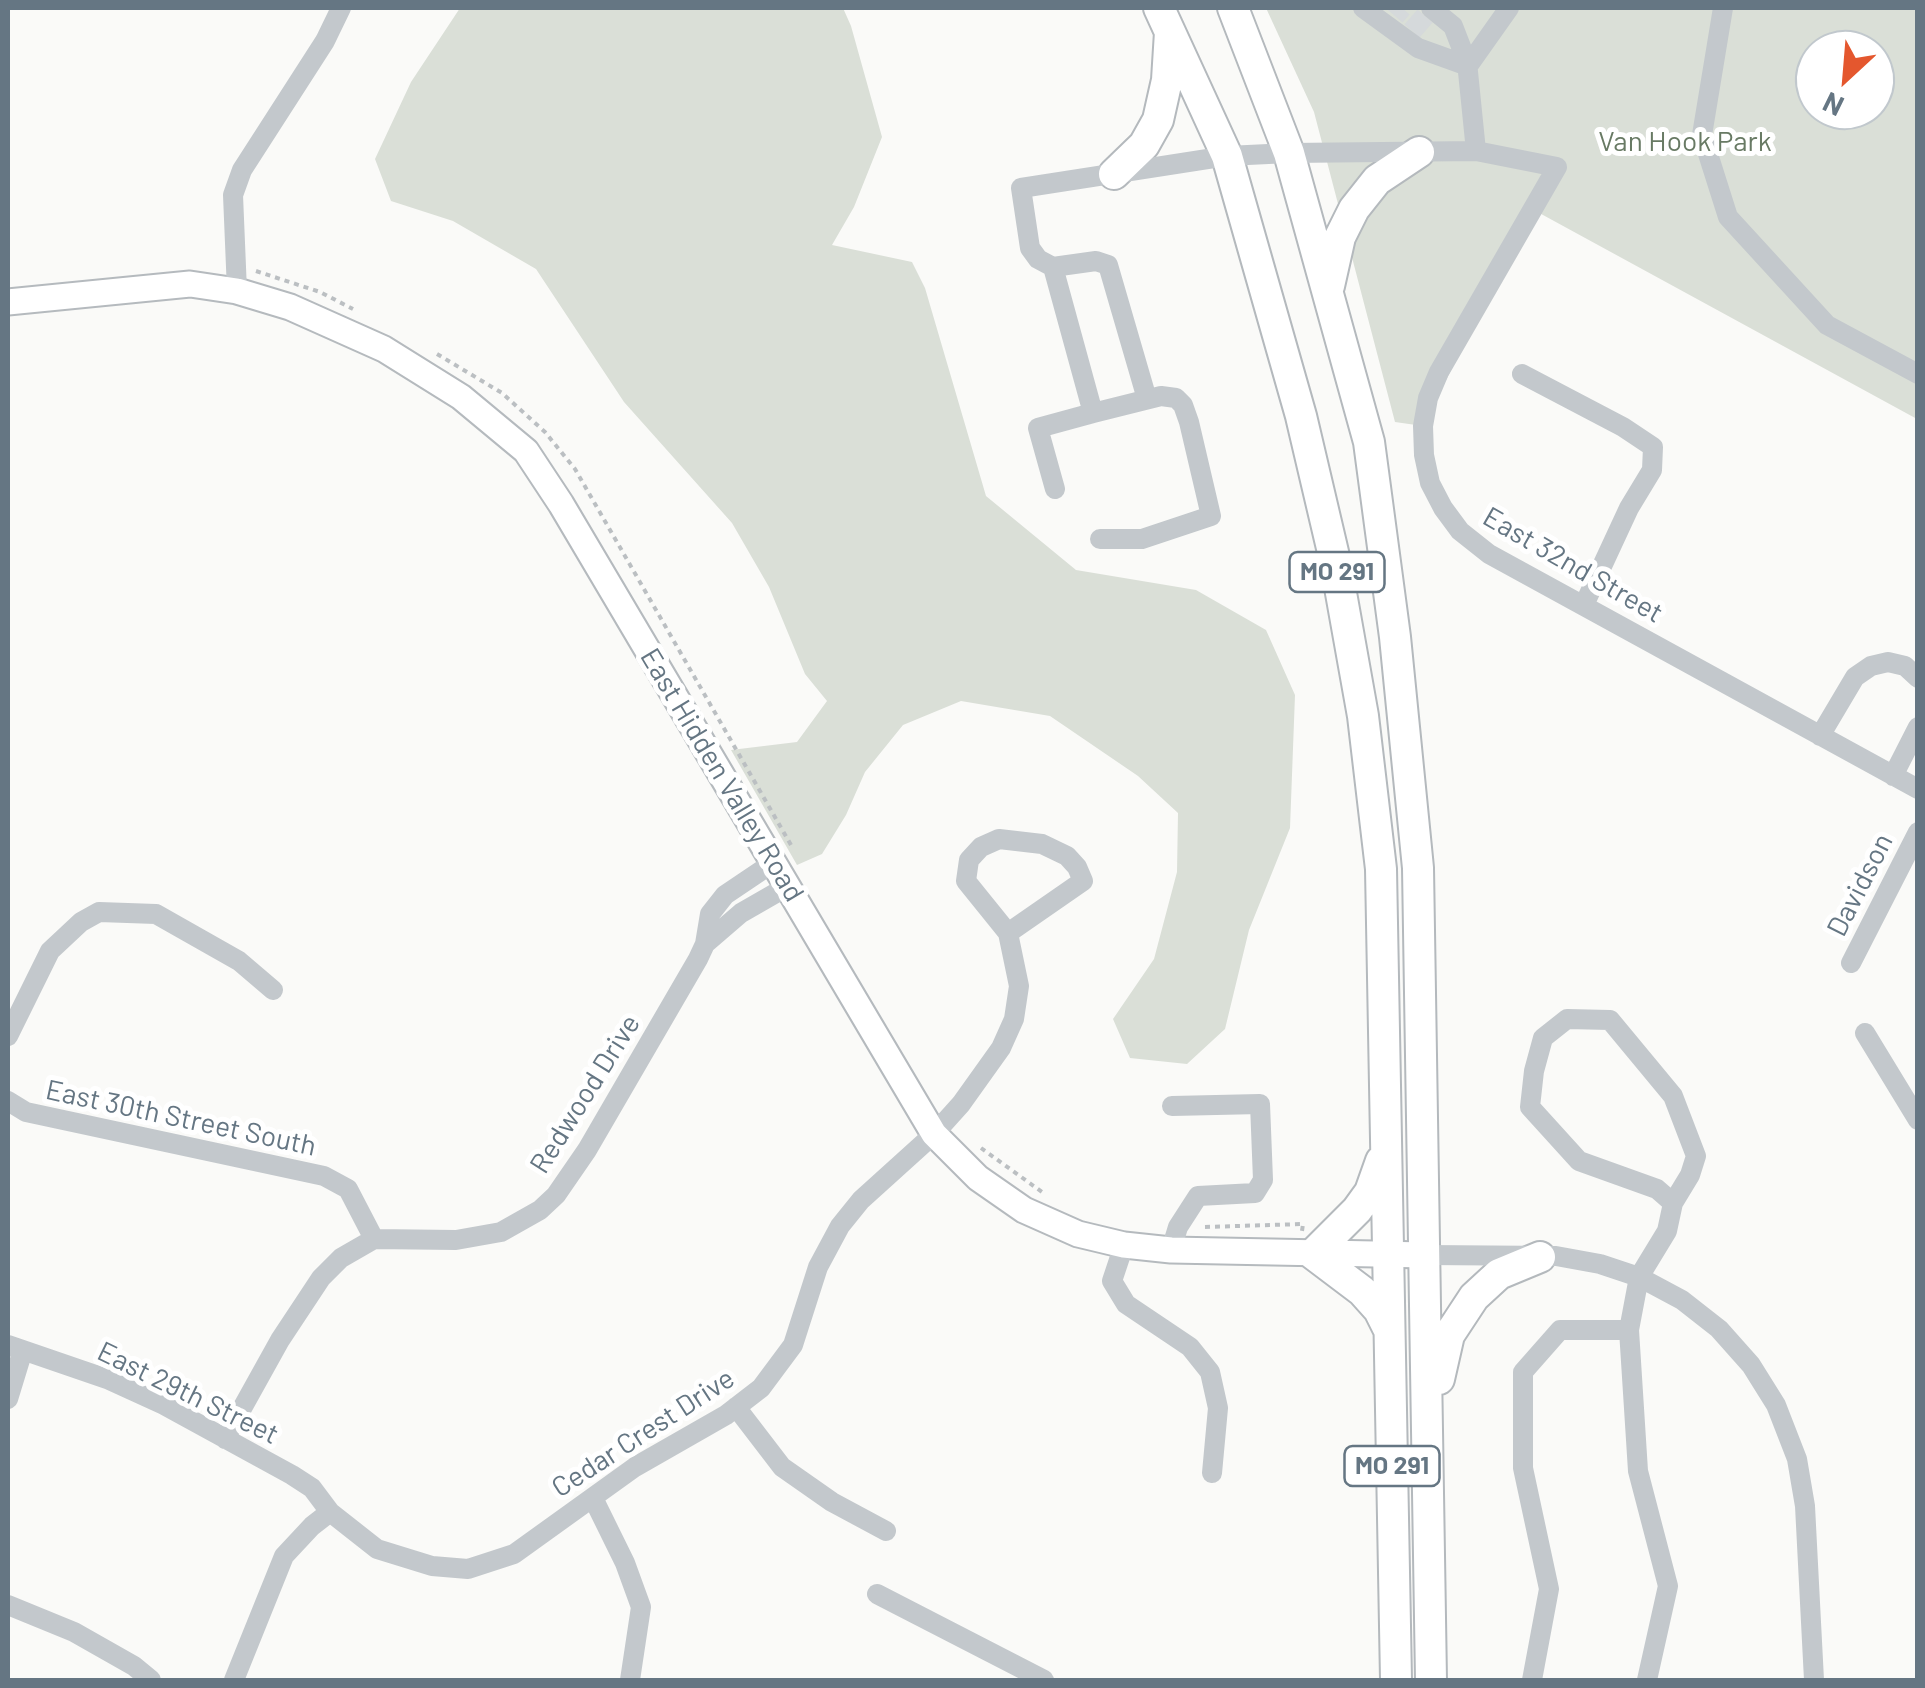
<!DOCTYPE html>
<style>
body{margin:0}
#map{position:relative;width:1925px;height:1688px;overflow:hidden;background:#fafaf8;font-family:Barlow,sans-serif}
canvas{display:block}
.frame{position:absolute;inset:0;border:10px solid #657683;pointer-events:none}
.north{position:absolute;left:1795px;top:30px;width:100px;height:100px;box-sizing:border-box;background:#fff;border:2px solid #c1c8cd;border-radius:50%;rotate:206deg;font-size:28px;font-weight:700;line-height:40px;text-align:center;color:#657683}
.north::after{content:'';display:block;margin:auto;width:35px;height:45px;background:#e4572e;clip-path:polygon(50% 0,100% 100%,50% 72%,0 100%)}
</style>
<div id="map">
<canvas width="1925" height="1688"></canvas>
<div class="frame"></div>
<div class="north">N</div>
</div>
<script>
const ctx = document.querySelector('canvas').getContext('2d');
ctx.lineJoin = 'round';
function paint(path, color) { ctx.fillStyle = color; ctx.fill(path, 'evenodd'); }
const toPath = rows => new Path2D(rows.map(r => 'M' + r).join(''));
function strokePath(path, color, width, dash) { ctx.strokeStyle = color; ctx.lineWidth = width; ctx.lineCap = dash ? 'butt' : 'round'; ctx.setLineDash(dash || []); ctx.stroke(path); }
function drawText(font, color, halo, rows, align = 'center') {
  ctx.font = font + ' Barlow,sans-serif'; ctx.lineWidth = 10; ctx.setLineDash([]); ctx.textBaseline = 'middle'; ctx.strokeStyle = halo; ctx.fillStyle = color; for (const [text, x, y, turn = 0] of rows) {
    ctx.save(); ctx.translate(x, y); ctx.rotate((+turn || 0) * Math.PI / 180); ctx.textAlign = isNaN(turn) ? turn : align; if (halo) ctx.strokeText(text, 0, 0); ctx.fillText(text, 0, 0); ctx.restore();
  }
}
const green = toPath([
 [460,8,843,8,851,26,882,137,854,207,832,245,912,262,925,288,986,496,1076,570,1196,590,1266,630,1295,695,1290,828,1249,930,1225,1029,1187,1064,1130,1058,1113,1019,1154,959,1177,872,1178,813,1138,776,1050,716,961,701,903,725,865,772,846,815,822,854,797,865,731,750,797,742,827,701,805,674,769,587,732,523,624,402,536,269,453,221,391,201,375,159,411,82],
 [1266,8,1917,8,1917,419,1532,209,1423,426,1395,422,1314,112],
 [1815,50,1875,50,1875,110,1815,110]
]);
const minorTunnel = toPath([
 [1395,16,1402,8],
 [1412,31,1425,16]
]);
const path = toPath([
 [256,271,320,292,353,309],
 [437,354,502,393,545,432,575,469,791,845],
 [981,1148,1042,1192],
 [1205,1227,1303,1224,1302,1231]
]);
const minor = toPath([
 [1363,8,1418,48,1468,66,1509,8],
 [1431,8,1453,26,1467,62,1476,151],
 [1723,8,1702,135,1728,217,1827,325,1918,374],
 [1053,267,1096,261,1108,265,1147,399],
 [237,291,233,195,242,170,325,41,341,8],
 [1522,374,1623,427,1653,447,1652,470,1629,508,1584,605],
 [1055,489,1038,428,1093,413],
 [1100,539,1142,539,1211,516,1189,422,1183,405,1176,398,1161,396,1093,413,1053,267,1038,259,1030,248,1021,188,1227,156,1289,153,1476,151,1557,167,1439,372,1428,398,1423,426,1424,455,1430,483,1443,508,1460,531,1489,554,1918,789],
 [1820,736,1855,677,1871,666,1888,662,1905,666,1918,678],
 [1893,776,1918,727],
 [705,944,741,913,788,886],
 [1851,963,1918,832],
 [1865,1033,1918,1120],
 [8,1036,50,951,81,922,99,912,156,914,239,961,273,990],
 [8,1101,26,1112,324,1176,348,1189,374,1239],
 [1124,1245,1112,1281,1126,1304,1190,1347,1210,1372,1218,1408,1212,1473],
 [1171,1250,1178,1227,1198,1196,1255,1193,1263,1180,1260,1104,1172,1106],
 [1426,1255,1556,1256,1600,1264,1639,1277,1682,1300,1719,1329,1751,1365,1776,1405,1797,1459,1805,1506,1814,1680],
 [1629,1330,1638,1471,1668,1586,1647,1680],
 [8,1345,107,1379,164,1405,292,1475,312,1488,330,1512,377,1549,432,1566,468,1569,514,1554,635,1467,726,1415,761,1388,793,1345,818,1267,840,1226,861,1200,934,1134,961,1104,1001,1048,1014,1019,1019,986,1008,933,966,881,969,860,981,847,999,839,1042,844,1067,856,1077,867,1083,881,1008,933],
 [8,1399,23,1350],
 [736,1407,782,1467,832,1502,886,1531],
 [225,1439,280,1340,321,1278,341,1258,374,1239,456,1240,501,1232,540,1210,556,1195,587,1150,698,959,705,944,710,914,725,895,774,862],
 [593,1498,625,1563,641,1607,630,1680],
 [877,1594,1044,1680],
 [8,1605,74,1632,134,1666,151,1680],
 [234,1680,284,1556,312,1526,330,1512],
 [1532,1680,1549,1589,1523,1468,1523,1372,1560,1330,1629,1330,1639,1277,1667,1231,1673,1203,1690,1175,1696,1156,1673,1096,1610,1020,1567,1019,1543,1038,1534,1071,1530,1107,1579,1161,1657,1189,1673,1203]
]);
const major = toPath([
 [8,302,190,284,237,291,290,307,384,349,461,397,526,451,561,504,934,1134,978,1178,1024,1210,1078,1234,1124,1245,1171,1250,1426,1255]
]);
const highway = toPath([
 [1159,8,1227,156,1301,416,1336,565,1363,716,1381,869,1396,1680],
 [1233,8,1289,153,1369,442,1395,637,1418,868,1431,1680],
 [1114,174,1144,145,1158,120,1167,80,1170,32],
 [1329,286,1340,237,1354,209,1377,180,1419,152],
 [1381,1161,1370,1192,1357,1210,1313,1254,1362,1291,1379,1310,1389,1330],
 [1439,1379,1449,1335,1474,1297,1499,1274,1540,1257]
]);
const shields = [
 [1337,572,95],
 [1392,1466,95]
];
const shieldNames = [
 ["MO 291",1337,572],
 ["MO 291",1392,1466]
];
const parkNames = [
 ["Van Hook Park",1685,142]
];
const streetNames = [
 ["East 32nd Street",1573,565,30],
 ["East Hidden Valley Road",722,775,59],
 ["Davidson",1860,885,-63],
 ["Redwood Drive",585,1094,-58],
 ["East 30th Street South",181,1118,12],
 ["East 29th Street",188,1393,26],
 ["Cedar Crest Drive",643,1433,-33]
];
paint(green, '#dadfd7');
strokePath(minorTunnel, '#d5d9db', 20, [20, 10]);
strokePath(major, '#b5babe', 29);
strokePath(highway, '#b4b9bd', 34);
strokePath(path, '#bbbfc2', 4, [5, 5]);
strokePath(minor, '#c3c8cc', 20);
strokePath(major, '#fff', 25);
strokePath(highway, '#fff', 30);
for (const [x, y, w] of shields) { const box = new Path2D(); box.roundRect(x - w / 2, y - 20, w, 40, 8); ctx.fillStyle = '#fff'; ctx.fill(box); strokePath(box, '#657683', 2.5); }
drawText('bold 25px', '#657683', null, shieldNames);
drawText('28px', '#687a64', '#fff', parkNames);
drawText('28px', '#657683', '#fff', streetNames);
</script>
